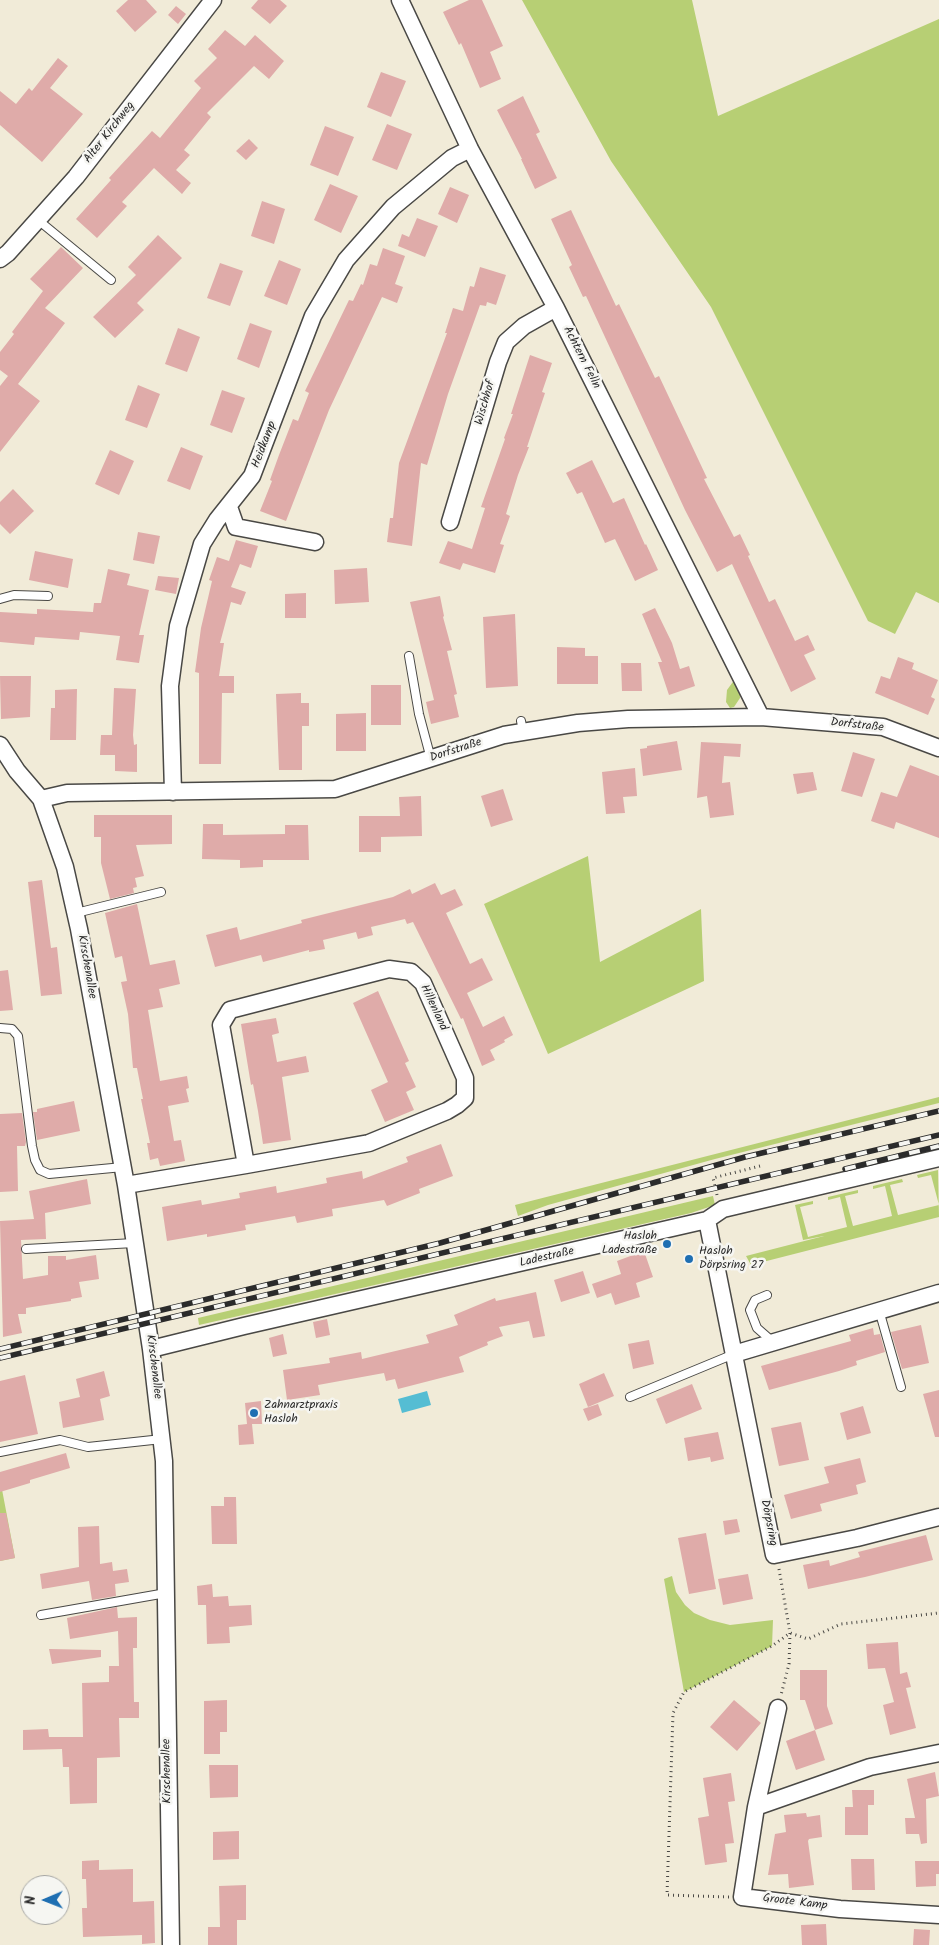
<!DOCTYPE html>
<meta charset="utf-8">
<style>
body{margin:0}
#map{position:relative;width:939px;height:1945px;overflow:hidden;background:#f1ebd8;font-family:Kalam,sans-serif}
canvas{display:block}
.north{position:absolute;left:20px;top:1875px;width:50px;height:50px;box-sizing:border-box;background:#f6f6f2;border:1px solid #a5a5a2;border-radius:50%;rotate:269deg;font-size:14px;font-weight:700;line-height:20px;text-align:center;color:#2b2b2b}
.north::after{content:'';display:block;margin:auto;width:18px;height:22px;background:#1f6fb2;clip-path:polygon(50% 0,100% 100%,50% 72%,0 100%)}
</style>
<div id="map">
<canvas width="939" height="1945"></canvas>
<div class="north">N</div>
</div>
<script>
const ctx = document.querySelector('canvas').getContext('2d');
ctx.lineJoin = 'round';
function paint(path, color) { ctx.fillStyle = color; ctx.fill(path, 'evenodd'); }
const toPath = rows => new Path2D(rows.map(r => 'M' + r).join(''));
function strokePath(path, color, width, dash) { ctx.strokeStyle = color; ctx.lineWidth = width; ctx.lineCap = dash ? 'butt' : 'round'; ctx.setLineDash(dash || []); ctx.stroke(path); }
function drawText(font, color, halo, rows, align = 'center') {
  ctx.font = font + ' Kalam,sans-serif'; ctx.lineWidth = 5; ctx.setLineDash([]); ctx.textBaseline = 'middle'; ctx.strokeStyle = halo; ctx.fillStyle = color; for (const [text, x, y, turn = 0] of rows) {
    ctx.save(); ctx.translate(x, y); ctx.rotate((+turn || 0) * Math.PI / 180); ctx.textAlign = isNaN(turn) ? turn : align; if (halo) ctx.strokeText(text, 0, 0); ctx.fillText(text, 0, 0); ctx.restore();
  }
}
const green = toPath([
 [522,0,692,0,718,116,939,19,939,603,916,592,895,634,868,621,711,307,611,161],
 [735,679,740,692,740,698,734,707,730,708,726,702,727,690],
 [588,856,600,962,701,909,704,981,548,1054,484,904],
 [939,1097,939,1103,715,1159,548,1205,518,1216,515,1205],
 [938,1170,939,1217,751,1265,746,1256,824,1236,803,1240,795,1205,813,1201,813,1204,800,1207,808,1237,847,1227,840,1197,828,1200,828,1197,858,1190,858,1193,845,1196,853,1226,892,1216,885,1186,873,1189,873,1186,902,1179,903,1182,890,1185,898,1215,939,1205,931,1175,918,1178,917,1175],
 [713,1196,715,1205,691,1213,199,1325,198,1318],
 [0,1479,15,1558,0,1561],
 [672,1576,676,1592,685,1605,694,1613,710,1620,730,1625,773,1620,772,1646,684,1692,664,1579]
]);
const water = toPath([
 [427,1391,431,1405,402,1413,398,1399]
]);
const building = toPath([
 [128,0,146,0,157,12,135,32,116,11],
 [258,0,280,0,287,6,270,24,251,8],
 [469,0,482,0,503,46,490,52,501,79,480,88,461,43,459,45,443,12],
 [176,6,186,14,178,24,168,15],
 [225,30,245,46,255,35,284,61,269,79,254,66,207,113,211,117,184,150,190,155,176,170,191,183,182,194,154,168,122,202,127,206,97,238,76,219,111,180,109,178,152,131,160,138,201,88,194,81,217,58,208,49],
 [58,58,68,66,50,88,83,114,42,162,0,125,0,91,16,104,29,88,32,91],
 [381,72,406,81,391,117,367,107],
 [523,96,540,132,536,134,557,178,535,189,521,159,522,159,497,110],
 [387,124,412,134,397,170,372,160],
 [325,126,354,137,338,176,310,165],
 [249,139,258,148,246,160,236,151],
 [330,184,358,196,341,233,314,220],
 [450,187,469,195,457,223,438,214],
 [262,201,285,209,274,244,251,236],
 [571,210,616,306,619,304,655,378,659,376,707,478,704,479,734,537,740,534,750,555,748,556,769,602,775,599,795,641,808,635,815,650,804,655,816,679,791,692,732,564,717,572,685,510,586,296,583,297,569,267,572,265,551,219],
 [417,218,438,226,425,257,398,246,402,234,409,237],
 [158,235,182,258,137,303,144,310,115,338,93,317,136,275,128,267],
 [61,247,83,268,45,308,65,323,18,384,40,401,0,452,0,386,8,376,0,370,0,352,14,334,12,332,43,291,30,279],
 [383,248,405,256,395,284,403,287,397,303,382,297,329,410,286,521,260,511,272,481,270,480,279,455,293,419,298,421,309,393,305,391,349,300,353,301,361,284,363,285,370,264,377,266],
 [279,260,301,269,287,305,264,296],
 [220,263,243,271,230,306,207,298],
 [480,267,506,275,496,305,487,302,486,306,480,305,448,394,427,465,421,463,412,546,387,542,390,518,393,518,399,463,447,333,445,333,453,308,463,311,470,286,474,287],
 [250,323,272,331,259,368,237,359],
 [178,328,200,337,187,372,165,364],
 [530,355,552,363,542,392,545,393,527,447,529,447,518,475,506,514,510,516,500,544,504,545,495,573,463,563,460,570,439,563,448,541,472,549,485,508,481,507,505,439,504,438,513,414,511,414],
 [138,385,160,394,147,428,125,420],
 [222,390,245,398,232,433,210,425],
 [181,447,203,456,190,490,167,481],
 [110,450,134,461,119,495,95,484],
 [592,460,613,503,624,498,645,545,646,544,658,570,635,581,615,539,605,543,582,492,577,494,566,473],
 [13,489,34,511,10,534,0,524,0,502],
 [138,532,160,536,154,564,133,560],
 [236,540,258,546,251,568,240,564,231,587,246,592,241,605,231,602,220,643,224,643,219,676,234,676,234,693,222,693,221,764,199,764,199,673,195,672,201,628,212,581,209,580,217,557,229,561],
 [35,551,73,559,68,588,29,580],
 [367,568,369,602,335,604,334,570],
 [108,569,130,574,127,585,149,590,139,635,144,635,139,663,116,660,120,636,80,632,79,640,35,637,34,645,0,642,0,612,37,614,37,609,93,612,94,603,101,603],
 [158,576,179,578,176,594,155,590],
 [306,593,306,618,285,618,285,594],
 [440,596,444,616,443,617,452,650,447,651,457,694,454,695,459,717,431,724,426,702,434,700,410,602],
 [655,608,672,643,680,669,689,666,695,686,669,695,658,662,662,662,642,614],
 [515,614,518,686,486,688,483,617],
 [557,647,585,648,585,656,598,656,598,684,557,684],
 [898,657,914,663,912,669,938,680,931,697,935,699,928,715,875,693,881,676,890,679],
 [621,663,641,663,642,691,622,691],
 [0,676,31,676,30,717,1,719],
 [371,685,401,685,401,725,371,725],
 [114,688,136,689,133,735,134,745,137,744,137,772,115,771,115,755,100,755,101,735,112,735],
 [77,689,76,740,50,740,51,708,55,708,55,690],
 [301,693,301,703,309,703,309,726,302,726,302,770,279,770,276,694],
 [366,713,366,751,336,751,336,714],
 [677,741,682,770,643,776,640,749,647,748,647,746],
 [701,742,741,744,740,757,724,756,722,783,730,782,734,815,710,818,707,796,697,798],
 [853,752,875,759,862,797,841,791],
 [910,765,939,776,939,838,896,822,894,829,871,821,881,792,897,797],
 [635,768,637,796,623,797,625,813,606,814,602,772],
 [813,772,817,790,797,794,793,774],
 [503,789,513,820,491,827,481,796],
 [421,796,422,836,381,837,381,852,359,852,359,816,400,816,399,797],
 [94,815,172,815,172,844,136,845,144,876,135,878,137,887,133,888,134,893,110,899,101,863,101,837,94,837],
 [203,824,223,824,223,835,285,834,285,825,308,825,309,860,263,860,263,867,240,868,240,860,202,859],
 [42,880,51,948,57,947,62,994,41,996,28,882],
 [435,883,441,895,455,889,463,905,446,913,470,964,482,958,493,980,467,993,483,1027,504,1016,513,1035,504,1040,505,1042,490,1050,495,1060,482,1066,463,1018,461,1019,413,922,407,924,405,919,371,927,373,935,358,939,356,932,323,940,325,949,309,952,309,950,263,962,261,955,215,967,206,935,237,927,240,940,302,923,301,920,393,897,410,889,412,894],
 [137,904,150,965,175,960,180,984,159,989,163,1007,148,1010,160,1081,187,1076,189,1088,186,1089,189,1102,168,1106,174,1141,181,1140,185,1161,160,1166,158,1158,150,1160,147,1143,150,1143,141,1099,143,1099,137,1068,133,1068,128,1014,121,982,127,981,122,956,115,958,105,913],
 [8,970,13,1010,0,1011,0,971],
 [378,991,409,1061,405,1063,416,1087,406,1092,414,1110,385,1122,371,1090,388,1082,353,1003],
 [276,1018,279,1033,272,1035,277,1062,306,1056,309,1072,282,1077,291,1140,263,1144,258,1111,253,1084,251,1085,241,1024],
 [74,1101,80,1131,37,1140,33,1112,37,1112,37,1109],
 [22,1113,26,1142,25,1146,17,1146,18,1191,0,1192,0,1114],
 [441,1144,453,1176,419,1189,420,1193,387,1206,384,1200,332,1209,333,1216,297,1223,295,1216,245,1225,246,1230,207,1237,207,1234,167,1241,162,1207,201,1200,202,1205,240,1198,239,1193,276,1186,277,1193,327,1183,326,1178,362,1171,363,1179,408,1162,406,1157],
 [87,1179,91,1204,45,1213,46,1239,21,1240,23,1279,48,1275,48,1256,66,1256,66,1260,96,1255,99,1279,79,1282,82,1297,71,1299,71,1301,26,1308,26,1314,18,1314,22,1333,3,1337,0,1221,34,1219,29,1191],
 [644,1251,653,1277,636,1283,640,1297,615,1305,611,1293,597,1298,592,1284,621,1274,617,1261],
 [583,1271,590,1293,561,1302,554,1280],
 [536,1292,545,1336,533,1338,529,1321,499,1327,503,1336,487,1342,488,1345,459,1357,464,1372,398,1389,395,1379,386,1381,384,1373,318,1385,320,1395,287,1400,283,1370,330,1363,329,1358,361,1352,362,1359,429,1343,426,1335,458,1325,454,1315,495,1298,496,1301],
 [327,1319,330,1335,316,1338,313,1322],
 [921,1325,929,1363,902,1369,891,1332],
 [873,1328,874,1335,880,1334,885,1352,856,1361,857,1365,839,1371,769,1390,761,1366,851,1341,849,1335],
 [283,1334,287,1354,273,1357,269,1338],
 [649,1340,654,1364,633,1369,628,1344],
 [104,1371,110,1396,100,1399,104,1420,63,1428,59,1402,80,1397,76,1379],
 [604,1373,614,1396,588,1407,579,1384],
 [25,1375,38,1434,0,1442,0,1381],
 [692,1384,702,1409,666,1424,656,1399],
 [939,1390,939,1437,935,1437,923,1394],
 [261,1401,262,1424,252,1424,254,1444,239,1445,238,1425,247,1424,245,1403],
 [598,1404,602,1415,588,1421,583,1409],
 [863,1406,871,1433,847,1440,840,1413],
 [801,1422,809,1460,779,1466,771,1428],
 [718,1432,724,1459,711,1462,710,1457,688,1461,684,1438],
 [66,1453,70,1468,30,1480,30,1483,0,1492,0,1472],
 [860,1458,866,1482,856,1485,858,1494,820,1504,822,1511,791,1519,784,1495,829,1483,824,1467],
 [224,1497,236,1497,237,1544,212,1544,211,1506,224,1506],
 [0,1513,6,1513,15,1558,0,1561],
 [737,1519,740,1532,725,1535,723,1521],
 [99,1526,100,1564,112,1562,113,1571,127,1569,129,1582,115,1584,116,1596,92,1600,89,1581,42,1589,40,1574,79,1567,78,1527],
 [706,1533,716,1589,689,1594,678,1538],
 [926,1535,933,1560,865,1577,808,1589,803,1565,829,1560,830,1566,860,1557,858,1552],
 [748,1574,753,1599,723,1605,718,1579],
 [212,1584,213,1597,228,1596,229,1606,251,1605,252,1625,229,1627,230,1643,207,1644,206,1605,198,1605,197,1586],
 [117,1607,118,1618,137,1617,137,1648,133,1648,134,1702,139,1702,139,1718,119,1718,120,1757,97,1758,97,1803,70,1804,69,1767,63,1767,62,1749,23,1750,23,1730,48,1729,49,1737,83,1737,82,1683,109,1682,109,1666,119,1666,118,1631,70,1639,67,1618],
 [898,1642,900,1674,907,1672,911,1687,906,1688,916,1728,890,1735,883,1705,894,1702,885,1668,868,1669,866,1644],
 [49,1649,101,1650,101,1657,52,1664],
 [800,1670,827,1670,827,1706,833,1724,815,1730,805,1700,800,1700],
 [227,1700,227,1732,220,1732,220,1754,204,1754,204,1701],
 [734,1700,761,1723,737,1751,710,1727],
 [815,1730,825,1760,796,1770,786,1741],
 [209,1765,238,1765,238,1797,210,1798],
 [935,1772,939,1796,926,1799,927,1843,921,1844,919,1834,906,1834,905,1818,915,1818,907,1779],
 [731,1773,735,1801,728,1802,734,1843,725,1844,727,1862,705,1865,698,1818,709,1816,703,1778],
 [852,1790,874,1790,874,1805,868,1805,868,1835,845,1835,845,1807,853,1807],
 [806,1813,807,1817,820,1815,822,1837,809,1839,808,1841,814,1885,789,1888,788,1874,768,1875,775,1834,786,1832,784,1815],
 [239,1831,239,1859,213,1860,213,1832],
 [851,1859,874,1859,875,1890,852,1890],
 [99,1860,99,1870,133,1869,133,1902,154,1901,155,1943,142,1944,142,1935,83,1937,82,1908,87,1908,86,1879,82,1879,82,1861],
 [915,1861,939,1861,939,1874,936,1874,936,1886,916,1887],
 [246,1885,246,1920,237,1920,237,1945,208,1945,208,1927,220,1927,219,1886],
 [826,1924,827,1945,802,1945,801,1925],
 [914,1929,930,1930,929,1945,913,1945]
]);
const path = toPath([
 [717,1195,713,1178,760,1166],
 [779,1569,790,1633,789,1664,781,1695],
 [729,1897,667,1895,673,1713,684,1692,772,1646,790,1633,808,1639,841,1624,939,1613]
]);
const lane = toPath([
 [38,220,111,280],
 [0,599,14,595,48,596],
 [409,656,419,714,431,759],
 [521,721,523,731],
 [76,913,161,892],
 [0,1028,12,1029,18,1036,32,1146,35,1160,40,1170,49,1174,123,1167],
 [26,1249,134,1243],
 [767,1295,755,1300,750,1310,757,1328,773,1342],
 [879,1310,901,1387],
 [630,1397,734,1354],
 [0,1452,60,1440,88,1447,162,1439],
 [41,1615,166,1593]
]);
const street = toPath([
 [400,0,470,149,556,308,761,717],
 [0,259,8,253,76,177,213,0],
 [229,507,236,527,315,542],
 [450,522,498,362,506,342,524,326,556,308],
 [0,745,17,771,41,799,65,867,79,929,126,1185,151,1349,164,1461,171,1945],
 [173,792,170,686,178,626,202,544,217,520,252,476,313,316,346,260,393,207,452,158,470,149],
 [41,799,67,793,335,789,504,735,578,723,628,719,761,717,883,727,939,748],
 [126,1185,246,1165,369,1143,447,1111,457,1105,465,1098,465,1078,423,983,411,972,389,969,230,1010,221,1025,246,1165],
 [707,1220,774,1555,857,1538,939,1517],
 [151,1349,244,1326,707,1220,723,1209,939,1158],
 [734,1354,939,1293],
 [939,1753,870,1767,756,1807,742,1897,840,1909,939,1915],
 [756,1807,778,1708]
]);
const rail = toPath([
 [845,1169,939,1146],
 [0,1349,440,1243,745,1157,939,1111],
 [0,1358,939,1135]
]);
const markers = [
 [667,1244,5,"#1f6fb2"],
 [689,1259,5,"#1f6fb2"],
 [254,1413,5,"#1f6fb2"]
];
const streetNames = [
 ["Alter Kirchweg",110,133,-52],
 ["Achtern Felln",581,358,63],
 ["Wischhof",486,403,-74],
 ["Heidkamp",265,445,-69],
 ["Dorfstraße",857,726,6],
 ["Dorfstraße",456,751,-18],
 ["Kirschenallee",86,967,80],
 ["Hillenland",433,1008,65],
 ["Ladestraße",547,1258,-13],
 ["Kirschenallee",153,1367,83],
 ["Dörpsring",768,1523,79],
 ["Kirschenallee",168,1771,-91],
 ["Groote Kamp",795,1903,7]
];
const poiNames = [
 ["Hasloh",657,1237,"right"],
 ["Ladestraße",657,1251,"right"],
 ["Hasloh",699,1252],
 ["Dörpsring 27",699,1266],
 ["Zahnarztpraxis",264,1406],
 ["Hasloh",264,1420]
];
paint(green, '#b7cf74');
paint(water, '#55bdd3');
paint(building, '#dfaba9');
strokePath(lane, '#494845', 10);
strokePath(street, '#494845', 19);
strokePath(path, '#494845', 3, [1, 4]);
strokePath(lane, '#fff', 8);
strokePath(street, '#fff', 16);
strokePath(rail, '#2b2b2b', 5.5);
strokePath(rail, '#f6f6f2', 4, [11]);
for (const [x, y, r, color] of markers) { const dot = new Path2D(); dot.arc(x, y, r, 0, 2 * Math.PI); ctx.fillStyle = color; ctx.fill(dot); strokePath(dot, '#f6f6f2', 2); }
drawText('12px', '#2b2b2b', '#f6f6f2', streetNames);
drawText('12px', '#2b2b2b', '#f6f6f2', poiNames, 'left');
</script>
